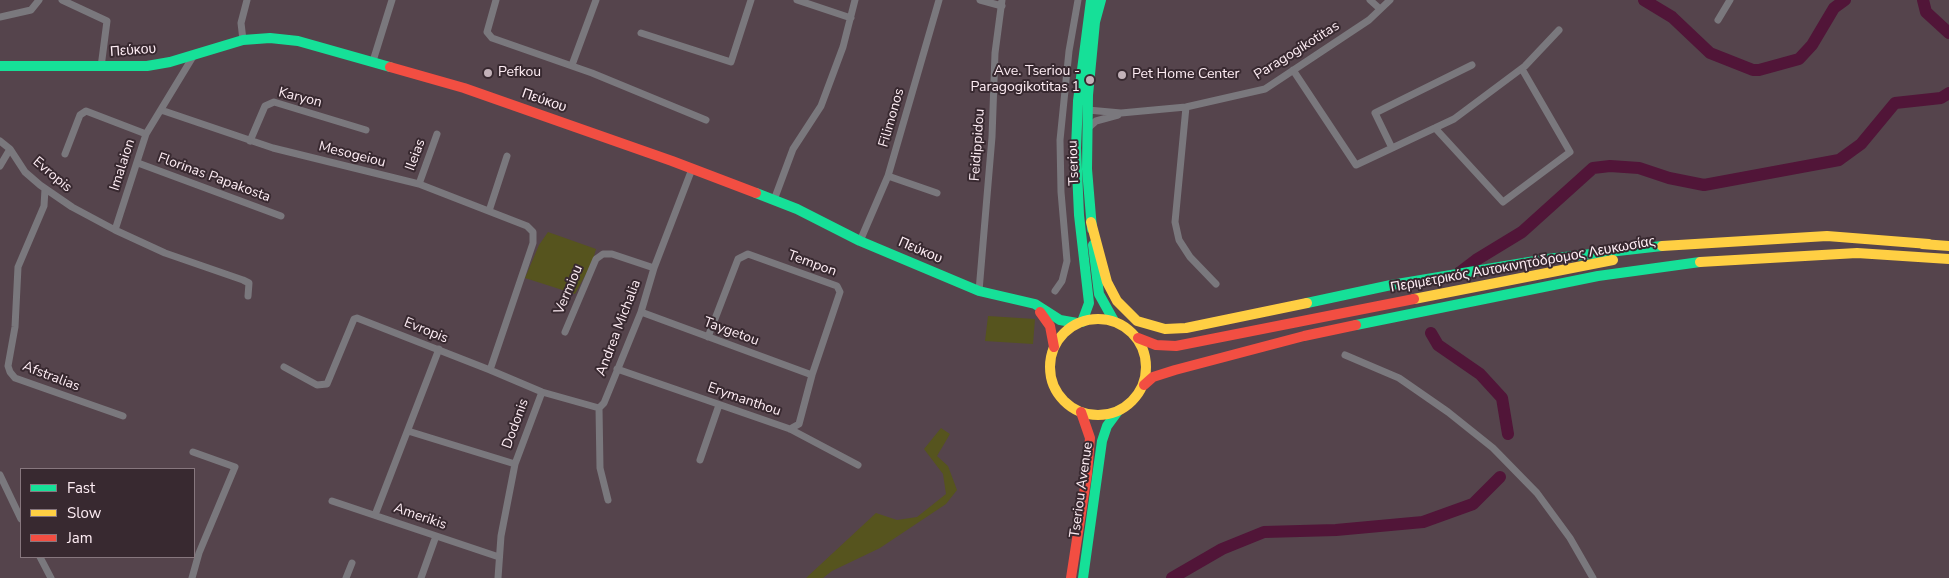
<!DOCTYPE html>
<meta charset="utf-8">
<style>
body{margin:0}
#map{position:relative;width:1949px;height:578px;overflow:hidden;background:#55444c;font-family:"Nunito Sans",sans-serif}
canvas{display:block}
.legend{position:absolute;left:20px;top:468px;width:175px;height:90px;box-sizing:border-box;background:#382930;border:1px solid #87777e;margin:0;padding:6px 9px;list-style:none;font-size:15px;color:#feedf4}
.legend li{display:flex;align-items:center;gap:10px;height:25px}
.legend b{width:25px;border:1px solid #87777e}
</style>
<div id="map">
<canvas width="1949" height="578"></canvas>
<ul class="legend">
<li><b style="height:6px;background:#16e098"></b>Fast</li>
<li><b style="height:6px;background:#ffcf43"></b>Slow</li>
<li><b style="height:6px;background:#f24e42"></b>Jam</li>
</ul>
</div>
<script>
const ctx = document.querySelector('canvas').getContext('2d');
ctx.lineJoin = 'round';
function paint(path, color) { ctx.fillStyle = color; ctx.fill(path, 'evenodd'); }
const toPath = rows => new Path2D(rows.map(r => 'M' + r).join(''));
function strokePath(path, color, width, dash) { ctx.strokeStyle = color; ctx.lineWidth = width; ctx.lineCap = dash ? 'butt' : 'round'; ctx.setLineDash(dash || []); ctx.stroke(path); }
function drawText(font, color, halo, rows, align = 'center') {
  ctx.font = font + ' "Nunito Sans",sans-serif'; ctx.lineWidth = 4; ctx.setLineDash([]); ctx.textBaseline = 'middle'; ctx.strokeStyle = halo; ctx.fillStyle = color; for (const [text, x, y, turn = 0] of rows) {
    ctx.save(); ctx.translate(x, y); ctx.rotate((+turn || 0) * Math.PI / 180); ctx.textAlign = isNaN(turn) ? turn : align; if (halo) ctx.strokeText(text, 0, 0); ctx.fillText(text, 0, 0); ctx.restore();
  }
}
const green = toPath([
 [548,232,596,249,592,263,575,294,525,278,539,245],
 [988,316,1035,319,1033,344,985,341],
 [941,428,950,434,937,456,948,466,957,490,946,504,880,548,832,571,823,578,806,578,876,513,897,520,917,517,946,494,943,474,924,449]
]);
const river = toPath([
 [1644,0,1672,17,1710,53,1753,70,1759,70,1799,59,1812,45,1834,8,1845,0],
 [1923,0,1926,12,1949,33],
 [1459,273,1476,260,1522,232,1593,168,1610,166,1639,168,1669,178,1704,185,1839,160,1861,144,1895,103,1941,98,1949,93],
 [1431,333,1438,345,1480,374,1502,398,1508,434],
 [1172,578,1222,549,1264,532,1336,530,1423,522,1473,504,1500,477]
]);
const street = toPath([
 [62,0,107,21,101,67],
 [496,0,487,32,492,38,592,73,706,120],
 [797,0,851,18],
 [980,0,1002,6],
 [1370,0,1380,9],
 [0,17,31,10,39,0],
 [1718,20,1730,0],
 [641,33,731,62,751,0],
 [243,40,241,23,247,0],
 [373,61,392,0],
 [572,65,596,0],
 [1293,70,1356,165,1454,119,1525,66,1559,30],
 [1186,107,1175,222,1179,240,1190,257,1216,284],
 [161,110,273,148,419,184,527,226,533,232,533,243,490,370],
 [1088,110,1121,113,1186,107,1265,89,1369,20,1390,0],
 [1088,128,1096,121,1118,115],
 [1435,128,1503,202,1570,152,1522,69],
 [0,141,10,149,25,172,40,185,72,207,115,230,165,253,243,280,249,283,248,296],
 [250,141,265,106,274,102,366,130],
 [1392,148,1375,113,1472,65],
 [65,154,80,115,86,111,146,134],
 [138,163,281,216],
 [0,166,10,149],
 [888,176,937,193],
 [419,184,437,134],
 [45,189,44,206,18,267,15,327,8,366,10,372,15,378,123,416],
 [774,200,793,149,821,106,843,47,855,0],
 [489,211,507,156],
 [115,230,146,134,194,55],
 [860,241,888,176,939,0],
 [979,291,992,137,995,53,1002,0],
 [1055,291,1062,281,1067,261,1061,192,1060,140,1069,51,1078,0],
 [641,312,812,375],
 [565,332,596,259,603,254,612,254,654,268],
 [708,337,738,259,748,254,837,286,840,292,812,375,799,424,790,429],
 [1345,355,1399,378,1448,412,1493,448,1537,493,1570,538,1593,578],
 [284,367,317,385,327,384,354,319,357,318,490,370,542,392,599,408],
 [617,369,790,429,858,465],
 [408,431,515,464],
 [700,460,719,405],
 [0,475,21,519],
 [608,500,600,468,599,408,604,403,641,312,654,268,692,169],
 [332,501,499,557],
 [375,515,439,349],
 [40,557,51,578],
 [192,578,199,553,235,467,193,452],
 [346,578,352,563],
 [421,578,436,536],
 [498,578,501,536,515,464,542,392]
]);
const fast = toPath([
 [0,66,147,66,170,62,243,40,270,38,298,41,390,67],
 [756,193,797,209,860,241,979,291,1035,304,1060,320,1077,323],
 [1092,229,1087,169,1088,95,1095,22,1101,0],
 [1093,245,1099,294,1114,321],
 [1307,303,1391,285,1547,259,1662,246],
 [1082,322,1089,303,1079,215,1076,148,1078,101,1091,0],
 [1356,325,1598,276,1700,262],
 [1083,578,1102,441,1107,426,1118,411]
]);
const slow = toPath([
 [1091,222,1107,282,1117,301,1137,321,1165,329,1186,328,1307,303],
 [1922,244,1949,246],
 [1662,246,1827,236,1929,244],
 [1700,262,1857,253,1949,259],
 [1414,299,1613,260],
 '1050 367a48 48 0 1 1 96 0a48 48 0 1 1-96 0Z'
]);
const jam = toPath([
 [390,67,464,88,672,161,756,193],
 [1040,312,1050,326,1054,347],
 [1138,338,1156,345,1176,346,1414,299],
 [1144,385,1153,377,1175,370,1304,336,1356,325],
 [1071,578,1087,474,1090,438,1081,412]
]);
const markers = [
 [488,73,5,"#c3b2b9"],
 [1122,75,5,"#c3b2b9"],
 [1090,80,5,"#c3b2b9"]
];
const streetNames = [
 ["Πεύκου",133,51,-4],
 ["Paragogikotitas",1297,51,-32],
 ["Karyon",300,98,14],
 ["Πεύκου",544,101,19],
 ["Filimonos",892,118,-74],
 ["Feidippidou",978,145,-86],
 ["Mesogeiou",352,155,14],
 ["Ileias",416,155,-70],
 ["Tseriou",1074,163,-92],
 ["Imalaion",123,165,-72],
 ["Evropis",52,175,40],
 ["Florinas Papakosta",214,178,20],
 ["Πεύκου",920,251,23],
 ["Tempon",812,264,20],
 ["Περιμετρικός Αυτοκινητόδρομος Λευκωσίας",1523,265,-10],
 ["Vermiou",569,290,-67],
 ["Andrea Michalia",619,328,-69],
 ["Evropis",426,331,22],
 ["Taygetou",731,332,20],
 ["Afstralias",51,377,21],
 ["Erymanthou",744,400,19],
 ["Dodonis",516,424,-70],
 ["Tseriou Avenue",1082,490,-82],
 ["Amerikis",420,517,19]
];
const poiNames = [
 ["Ave. Tseriou -",1080,72,"right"],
 ["Paragogikotitas 1",1080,88,"right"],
 ["Pefkou",498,73],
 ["Pet Home Center",1132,75]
];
paint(green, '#56541e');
strokePath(river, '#511538', 12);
strokePath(street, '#7a787d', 7);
strokePath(fast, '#16e098', 10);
strokePath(slow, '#ffcf43', 10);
strokePath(jam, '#f24e42', 10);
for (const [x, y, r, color] of markers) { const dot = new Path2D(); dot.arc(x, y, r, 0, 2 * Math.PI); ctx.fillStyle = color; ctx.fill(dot); strokePath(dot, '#382930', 2); }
drawText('14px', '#feedf4', '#382930', streetNames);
drawText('14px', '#feedf4', '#382930', poiNames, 'left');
</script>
